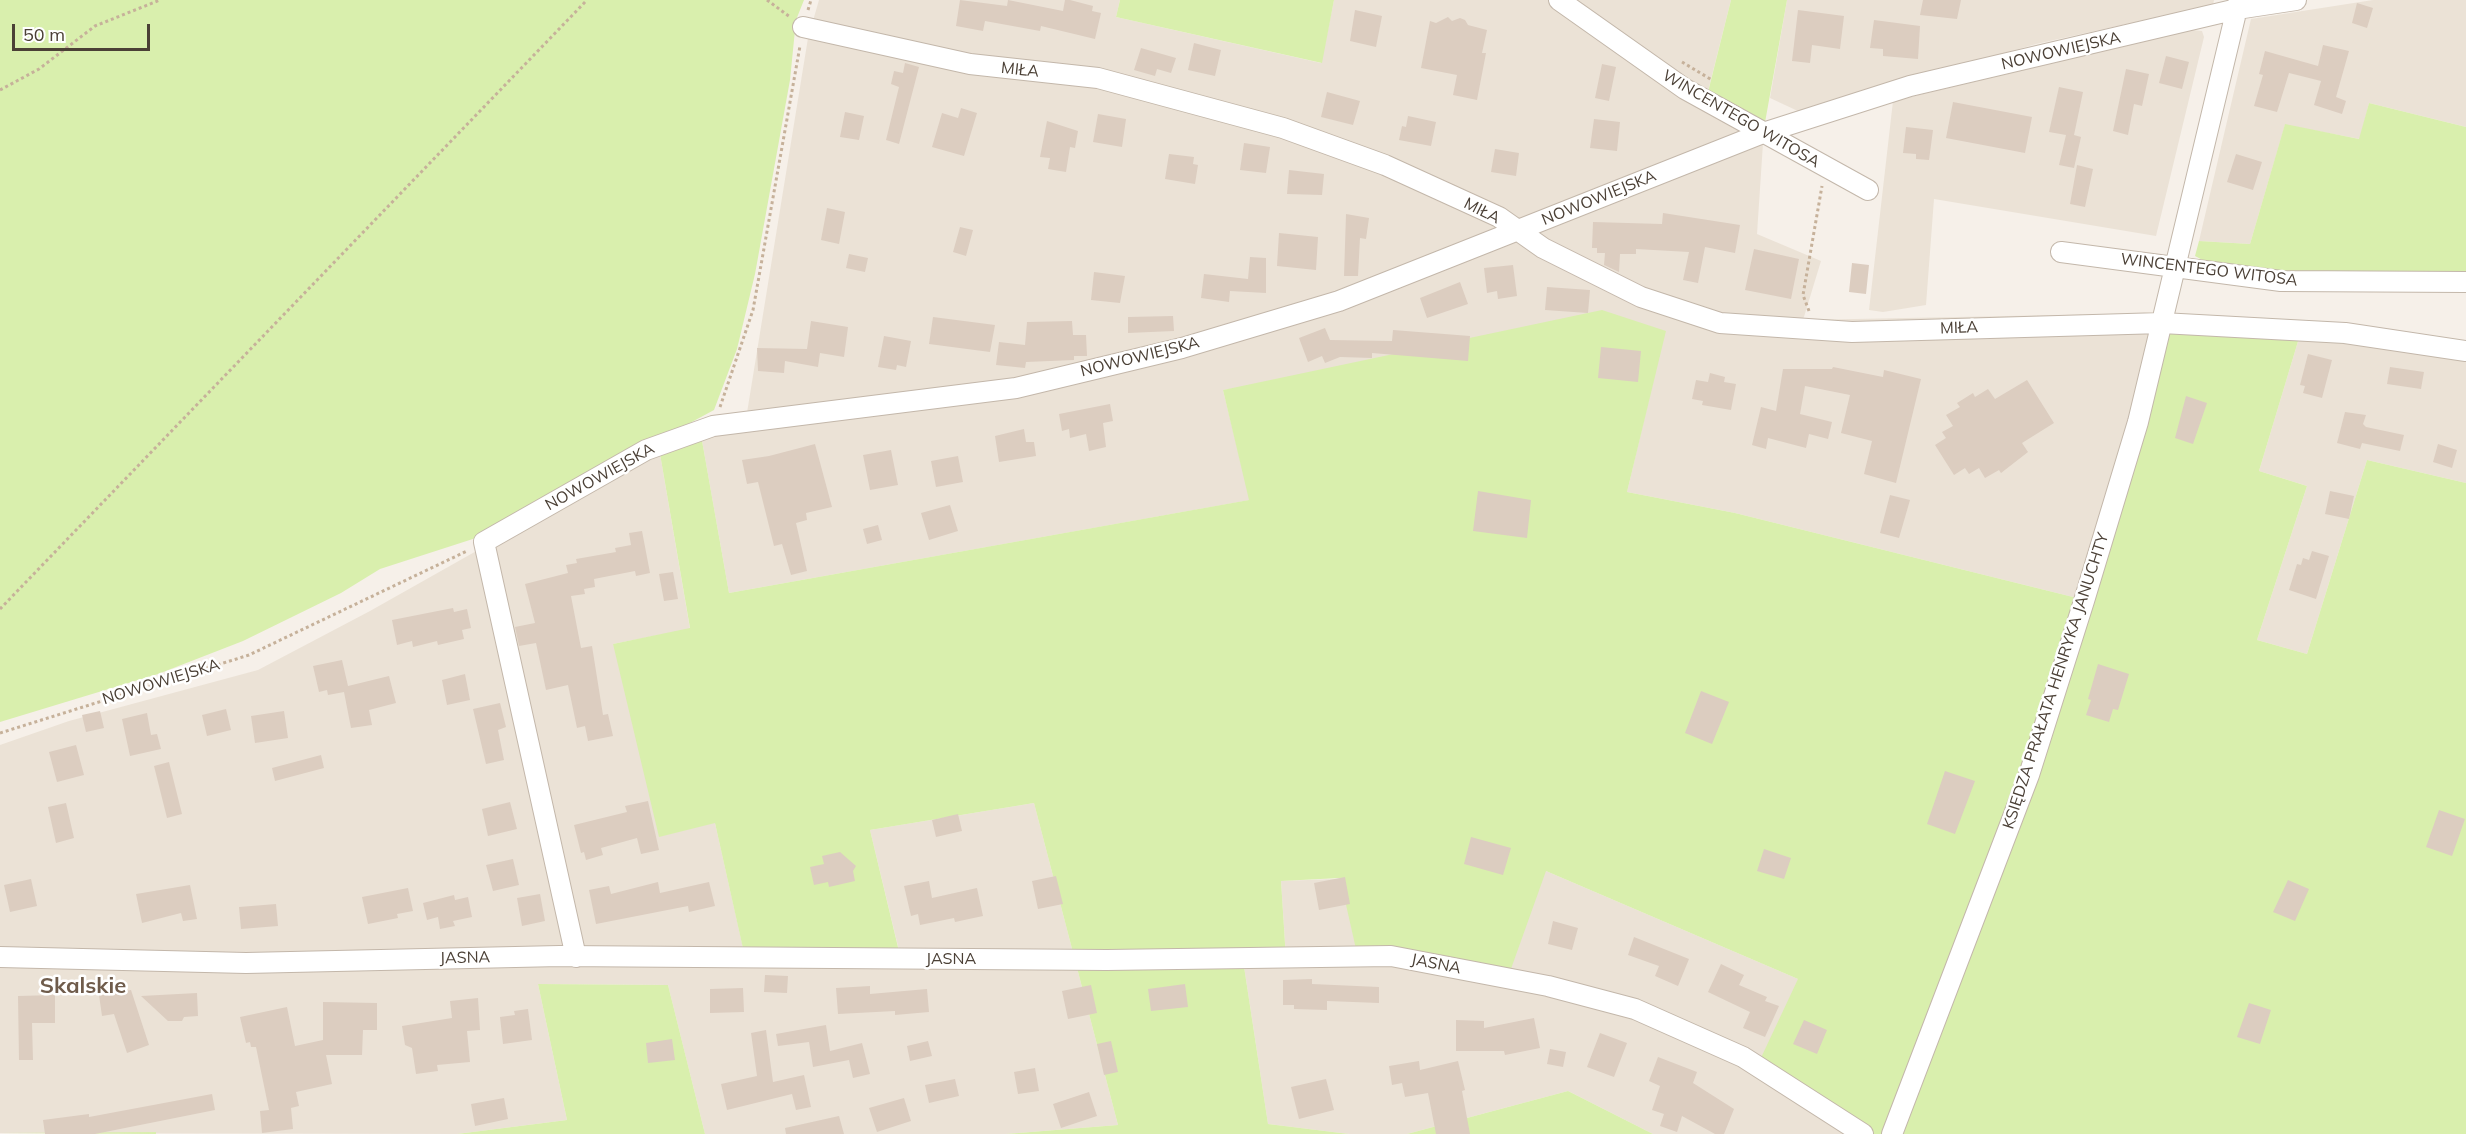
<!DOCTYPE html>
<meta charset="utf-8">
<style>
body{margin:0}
#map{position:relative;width:2466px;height:1134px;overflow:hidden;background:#f6f0e9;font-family:Mulish,sans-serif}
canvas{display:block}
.scale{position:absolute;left:12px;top:24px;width:138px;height:27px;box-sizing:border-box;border:3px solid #4b4036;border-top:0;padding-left:8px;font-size:18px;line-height:21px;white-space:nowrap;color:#4b4036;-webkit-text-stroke:4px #fff;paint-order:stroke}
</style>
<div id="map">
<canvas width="2466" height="1134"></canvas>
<div class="scale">50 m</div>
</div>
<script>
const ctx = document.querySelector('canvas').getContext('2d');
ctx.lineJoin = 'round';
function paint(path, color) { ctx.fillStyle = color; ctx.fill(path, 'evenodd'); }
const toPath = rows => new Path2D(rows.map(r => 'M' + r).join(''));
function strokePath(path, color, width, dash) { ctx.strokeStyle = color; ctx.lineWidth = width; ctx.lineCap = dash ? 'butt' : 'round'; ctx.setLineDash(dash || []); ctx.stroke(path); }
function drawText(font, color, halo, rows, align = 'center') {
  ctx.font = font + ' Mulish,sans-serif'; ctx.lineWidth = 5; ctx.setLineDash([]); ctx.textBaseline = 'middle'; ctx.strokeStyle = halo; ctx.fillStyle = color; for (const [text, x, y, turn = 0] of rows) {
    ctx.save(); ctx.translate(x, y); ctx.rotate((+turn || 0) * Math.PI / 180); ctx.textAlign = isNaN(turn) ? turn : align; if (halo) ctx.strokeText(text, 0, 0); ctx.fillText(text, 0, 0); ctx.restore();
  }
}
const residential = toPath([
 [819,0,1120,0,1116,17,1321,63,1334,0,1731,0,1707,95,1764,128,1757,234,1821,261,1803,320,2161,313,2081,599,1735,513,1627,492,1665,331,1223,390,1250,500,729,593,701,435,745,425,808,38],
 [1787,0,2214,0,2213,5,2036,44,1800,112,1770,98],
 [2373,0,2466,0,2466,127,2369,103,2360,139,2285,125,2250,244,2199,241,2251,19],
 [2192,30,2202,31,2204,37,2156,236,1934,199,1926,305,1883,312,1869,310,1893,101],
 [2299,338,2466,359,2466,483,2367,460,2307,654,2257,640,2307,486,2259,471],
 [659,448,690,629,613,644,715,823,746,961,902,963,870,830,1034,803,1118,1125,1006,1134,705,1134,668,985,538,984,567,1120,457,1134,0,1133,0,745,69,721,258,670,370,611],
 [1546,871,1798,979,1856,1134,1653,1134,1568,1091,1407,1134,1349,1134,1268,1124,1243,960,1286,958,1281,881]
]);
const green = toPath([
 [0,0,804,0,796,20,790,80,755,274,737,349,714,410,479,537,380,569,341,593,243,641,158,674,0,722],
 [1120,0,1334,0,1322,63,1116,17],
 [1731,0,1787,0,1764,128,1707,96],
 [2369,103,2466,127,2466,275,2283,274,2210,264,2195,256,2199,241,2250,244,2285,124,2359,139],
 [1602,310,1666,331,1627,492,1735,513,2081,599,2157,331,2299,338,2259,471,2307,486,2257,640,2307,654,2367,460,2466,483,2466,1134,1873,1134,1857,1128,1759,1062,1798,979,1546,871,1507,980,1358,958,1340,878,1281,881,1286,959,1243,960,1268,1124,1349,1134,1006,1134,1118,1125,1034,803,870,830,902,964,746,962,715,823,659,837,613,644,690,628,659,448,701,435,729,593,1249,500,1223,390],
 [538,984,668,985,705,1134,457,1134,567,1120],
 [1568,1091,1653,1134,1407,1134],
 [156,1132,156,1134,0,1133]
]);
const building = toPath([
 [960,0,1007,6,1008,0,1063,11,1065,0,1070,0,1093,6,1092,11,1101,13,1095,39,1041,26,1040,31,985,21,983,31,956,26],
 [1923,0,1961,0,1957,19,1920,15],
 [2357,3,2373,8,2367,28,2352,23],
 [1355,10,1382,16,1376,47,1350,41],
 [1798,10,1844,16,1840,49,1812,45,1810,63,1792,61],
 [1448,17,1452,21,1460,18,1465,20,1468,25,1487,30,1482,53,1486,53,1477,100,1453,95,1457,75,1421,68,1430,21,1436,23],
 [1874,20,1920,26,1918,59,1883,56,1883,49,1870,48],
 [1194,43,1221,50,1215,76,1188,70],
 [2323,45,2349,51,2336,97,2346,101,2342,114,2314,105,2321,81,2289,73,2277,112,2254,106,2263,75,2259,74,2265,51,2318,66],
 [1141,48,1176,58,1171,73,1157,69,1155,76,1134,70],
 [2166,56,2189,62,2182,89,2159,83],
 [905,63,919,67,899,144,886,140,899,87,891,84,894,71,903,73],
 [1602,64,1616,67,1609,101,1595,98],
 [2126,69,2149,74,2142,106,2134,104,2128,135,2113,131],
 [2059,87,2083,92,2074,135,2081,137,2074,168,2059,165,2066,135,2049,132],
 [1327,92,1360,101,1353,125,1321,117],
 [1953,102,2032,117,2025,153,1946,138],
 [961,108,977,113,964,156,932,147,942,113,958,118],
 [845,112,864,116,859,140,840,137],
 [1098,114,1126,119,1122,147,1093,142],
 [1408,116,1436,122,1431,146,1399,140,1402,126,1406,127],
 [1594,119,1620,122,1617,151,1590,148],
 [1047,121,1078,131,1075,148,1070,147,1066,172,1048,169,1050,158,1040,157],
 [1906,127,1933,130,1929,160,1916,159,1916,154,1903,153],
 [1244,143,1270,147,1266,173,1240,170],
 [1495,149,1519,153,1516,176,1491,172],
 [1169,154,1194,157,1193,164,1198,165,1195,184,1165,179],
 [2236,154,2262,162,2253,190,2227,182],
 [2077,165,2093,169,2085,207,2070,204],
 [1289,170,1324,174,1322,195,1287,194],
 [827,208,845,212,839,244,821,240],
 [1663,213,1740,225,1735,253,1705,247,1698,283,1683,280,1689,252,1636,249,1636,254,1620,254,1619,272,1604,265,1605,253,1597,253,1597,248,1592,248,1593,222,1662,224],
 [1346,214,1369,218,1366,239,1360,238,1358,276,1344,276],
 [960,227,973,230,966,256,953,252],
 [1279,233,1318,237,1316,270,1277,266],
 [1754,249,1799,259,1791,299,1745,290],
 [849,254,868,258,865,272,846,268],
 [1250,257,1266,258,1266,293,1230,291,1229,302,1201,298,1204,274,1248,279],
 [1852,263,1869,265,1866,294,1849,292],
 [1513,265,1517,296,1498,299,1497,291,1487,293,1484,268],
 [1094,272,1125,276,1120,303,1091,300],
 [1460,282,1468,304,1427,318,1420,298],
 [1547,287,1590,290,1588,313,1545,310],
 [1173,316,1174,331,1128,333,1128,317],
 [933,317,995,325,990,352,929,344],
 [811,321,848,327,844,357,820,353,818,367,785,361,784,373,758,371,757,348,807,349],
 [1072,321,1073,335,1086,335,1087,356,1074,356,1074,360,1026,362,1025,368,996,365,999,342,1025,345,1027,322],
 [1325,328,1330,340,1392,341,1393,330,1470,336,1468,361,1372,353,1372,358,1340,357,1325,363,1322,356,1308,362,1299,338],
 [884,336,911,341,906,367,897,365,896,370,878,367],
 [1601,347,1641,351,1638,382,1598,378],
 [2308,354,2332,360,2322,398,2303,393,2305,386,2300,385],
 [1833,367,1883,377,1884,370,1921,379,1896,483,1864,474,1872,441,1841,433,1850,395,1805,386,1800,414,1832,422,1828,439,1809,434,1806,448,1768,438,1766,449,1752,445,1761,407,1776,411,1783,369,1832,369],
 [2390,367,2424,372,2421,389,2387,384],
 [1710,373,1725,377,1724,382,1736,384,1731,410,1702,405,1703,401,1692,399,1696,380,1708,382],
 [2027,380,2054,423,2022,443,2028,452,2001,473,1999,470,1985,478,1979,468,1969,474,1965,468,1954,475,1935,445,1946,438,1942,432,1953,426,1946,415,1960,407,1957,403,1973,393,1975,397,1988,389,1995,399],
 [2186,396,2207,403,2193,444,2175,438],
 [1110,404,1113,421,1103,423,1106,447,1089,451,1086,434,1070,438,1069,429,1062,431,1059,414],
 [2345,412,2366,415,2363,424,2366,427,2404,435,2400,451,2362,443,2360,449,2337,443],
 [1024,429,1026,442,1034,442,1036,456,999,462,995,436],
 [815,444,832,507,806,513,807,520,796,523,807,571,791,575,782,544,774,546,758,482,747,484,742,460,769,456],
 [2438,444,2457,450,2452,468,2433,462],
 [891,450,898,485,870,490,863,455],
 [958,456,963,482,936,487,931,461],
 [1478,491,1531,500,1527,538,1473,531],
 [2330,491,2354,496,2349,519,2325,514],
 [1890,495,1910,500,1899,538,1880,533],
 [950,505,958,531,929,540,921,513],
 [878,525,882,540,867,544,863,529],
 [642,531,650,573,636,576,635,571,594,579,595,587,584,589,585,594,571,596,581,648,592,646,603,715,608,714,613,736,588,741,585,726,577,728,568,685,546,690,536,643,519,646,515,627,535,623,525,584,568,573,566,565,577,563,576,559,616,552,615,548,631,545,629,533],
 [2312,551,2329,556,2316,599,2289,590,2297,564,2301,565,2303,558,2309,560],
 [673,572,678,599,664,601,659,574],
 [453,608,454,612,467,609,471,628,462,630,464,639,438,645,437,641,413,647,412,641,397,645,392,620],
 [342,660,348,686,389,676,396,703,369,710,372,725,351,728,344,692,328,695,327,690,319,692,313,666],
 [2098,664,2129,674,2118,710,2113,709,2109,722,2086,715,2091,700,2088,699],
 [465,674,470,700,447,705,442,680],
 [1701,691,1729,702,1712,744,1685,733],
 [500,703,506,727,498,730,504,760,486,764,473,709],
 [226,709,231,730,207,736,202,715],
 [100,711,104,728,86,732,82,715],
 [284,711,288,738,255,743,251,716],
 [147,713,151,735,157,734,161,749,130,756,122,719],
 [76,745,84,775,57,782,49,752],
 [321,755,324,768,275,781,272,768],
 [169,762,182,814,167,818,154,766],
 [1945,771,1975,781,1955,834,1927,824],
 [648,801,659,850,641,854,637,838,601,848,603,855,586,860,584,852,581,853,574,825,627,812,625,806],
 [510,802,517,829,488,836,482,809],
 [66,803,74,838,56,843,48,807],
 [2439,810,2465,819,2452,856,2426,847],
 [958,814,962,831,936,837,932,820],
 [1471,837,1511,848,1503,875,1464,864],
 [1764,849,1791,858,1784,879,1757,871],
 [840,852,856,866,853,871,855,881,829,887,828,882,814,885,810,867,824,864,822,856],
 [513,859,519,885,493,891,486,865],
 [1056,876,1063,904,1038,909,1032,881],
 [1345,877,1350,904,1319,910,1314,883],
 [31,879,37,906,10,912,4,885],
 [2288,880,2309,889,2295,921,2273,912],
 [929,881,932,898,977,888,983,916,955,922,954,918,920,925,918,914,911,916,904,886],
 [658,882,660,893,709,882,715,906,689,912,688,906,596,924,589,890,609,886,611,894],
 [190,885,197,919,183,921,181,913,142,923,136,894],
 [408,888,413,911,397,914,398,918,368,924,362,897],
 [540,894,545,921,522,926,517,898],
 [454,895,455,900,468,897,472,917,453,921,455,926,440,929,438,917,427,920,423,903],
 [276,904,278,926,241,929,239,907],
 [1553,921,1578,928,1572,950,1548,944],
 [1634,937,1689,959,1678,986,1655,976,1659,966,1628,955],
 [1721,964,1744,975,1739,985,1767,997,1765,1001,1779,1006,1765,1037,1743,1028,1750,1012,1708,992],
 [765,975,788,976,787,993,764,992],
 [1312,979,1312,984,1379,987,1379,1003,1327,1001,1327,1010,1294,1009,1294,1005,1283,1005,1283,980],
 [1185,984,1188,1007,1151,1011,1148,989],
 [1091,985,1097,1013,1068,1019,1062,991],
 [870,986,870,994,927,989,929,1012,895,1015,895,1011,838,1014,836,988],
 [743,988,744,1012,710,1013,710,989],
 [131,990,149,1045,127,1053,114,1014,102,1016,99,995],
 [197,993,198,1016,184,1017,182,1021,168,1021,141,996],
 [55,995,55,1023,32,1023,33,1060,19,1060,18,996],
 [478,998,480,1030,467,1031,470,1062,437,1065,438,1071,416,1074,412,1048,405,1045,402,1026,452,1018,450,1001],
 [323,1002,377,1003,377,1030,363,1030,362,1055,326,1055,332,1084,296,1092,299,1106,291,1108,293,1129,262,1133,260,1111,269,1110,256,1047,251,1047,250,1042,246,1043,240,1017,287,1007,295,1046,323,1040],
 [2249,1003,2271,1010,2260,1044,2237,1037],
 [528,1009,532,1040,503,1044,500,1017,515,1015,514,1011],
 [1534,1018,1540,1048,1505,1055,1504,1051,1456,1051,1456,1020,1484,1021,1484,1028],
 [1804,1020,1827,1030,1817,1054,1793,1044],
 [826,1025,830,1051,862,1043,870,1074,853,1078,849,1060,813,1067,809,1042,778,1046,776,1034],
 [766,1030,773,1082,804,1075,811,1107,796,1110,792,1094,727,1110,721,1084,757,1076,751,1033],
 [1600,1033,1627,1043,1614,1077,1587,1067],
 [672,1039,675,1060,648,1063,646,1043],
 [928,1041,932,1056,910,1061,907,1046],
 [1111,1041,1118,1072,1104,1075,1097,1044],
 [1550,1049,1566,1052,1563,1067,1547,1064],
 [1658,1057,1697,1072,1693,1083,1734,1109,1724,1134,1715,1134,1682,1116,1677,1132,1660,1126,1664,1114,1652,1110,1660,1086,1649,1081],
 [1419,1061,1420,1070,1458,1061,1465,1090,1462,1091,1470,1134,1436,1134,1428,1093,1405,1097,1402,1083,1392,1085,1389,1066],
 [1035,1068,1039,1091,1018,1094,1014,1072],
 [955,1079,959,1096,929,1103,925,1085],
 [1326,1079,1334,1110,1299,1119,1291,1087],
 [1089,1092,1097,1116,1061,1128,1053,1104],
 [212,1094,215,1110,95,1134,45,1134,43,1120,89,1114,89,1117],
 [504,1098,508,1119,475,1126,471,1104],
 [904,1098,911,1121,877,1132,869,1108],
 [839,1116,844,1134,786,1134,785,1128]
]);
const path = toPath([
 [767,0,790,17],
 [808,10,811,0],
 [1682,62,1712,80],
 [0,90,39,69,95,26,160,0],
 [1809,311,1803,295,1822,186],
 [720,407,753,310,800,46],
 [0,609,587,0],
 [0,733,249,655,467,551]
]);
const minor = toPath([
 [1559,0,1685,89,1868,190],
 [803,27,970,64,1098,78,1283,128,1385,165,1499,217,1543,248,1641,297,1720,323,1852,332,2162,323,2345,333,2466,351],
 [2061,252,2281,281,2466,282],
 [0,957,246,963,560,956,1107,960,1391,956,1548,986,1635,1009,1743,1057,1863,1134],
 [576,957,484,542,646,450,713,426,1016,388,1182,348,1339,301,1763,133,1910,86,2237,9,2296,0],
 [1892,1134,2029,775,2084,601,2138,422,2239,0]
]);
const streetNames = [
 ["NOWOWIEJSKA",2061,51,-13],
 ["MIŁA",1020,70,6],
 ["WINCENTEGO WITOSA",1741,119,30],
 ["NOWOWIEJSKA",1599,198,-22],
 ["MIŁA",1482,211,27],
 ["WINCENTEGO WITOSA",2209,270,7],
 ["MIŁA",1959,328,-2],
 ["NOWOWIEJSKA",1140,357,-14],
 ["NOWOWIEJSKA",600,477,-29],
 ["KSIĘDZA PRAŁATA HENRYKA JANUCHTY",2056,681,-72],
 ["NOWOWIEJSKA",161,682,-17],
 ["JASNA",465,958,-1],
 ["JASNA",951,959],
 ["JASNA",1436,964,11]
];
const districtNames = [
 ["Skalskie",83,986]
];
paint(residential, '#ebe2d6');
paint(green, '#d9efad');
paint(building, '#dccdc0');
strokePath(minor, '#c3b7aa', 22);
strokePath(path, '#c6b19a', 3, [3, 3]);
strokePath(minor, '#fff', 20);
drawText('16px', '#4b4036', '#fff', streetNames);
drawText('bold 22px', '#6f5c4c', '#fff', districtNames);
</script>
